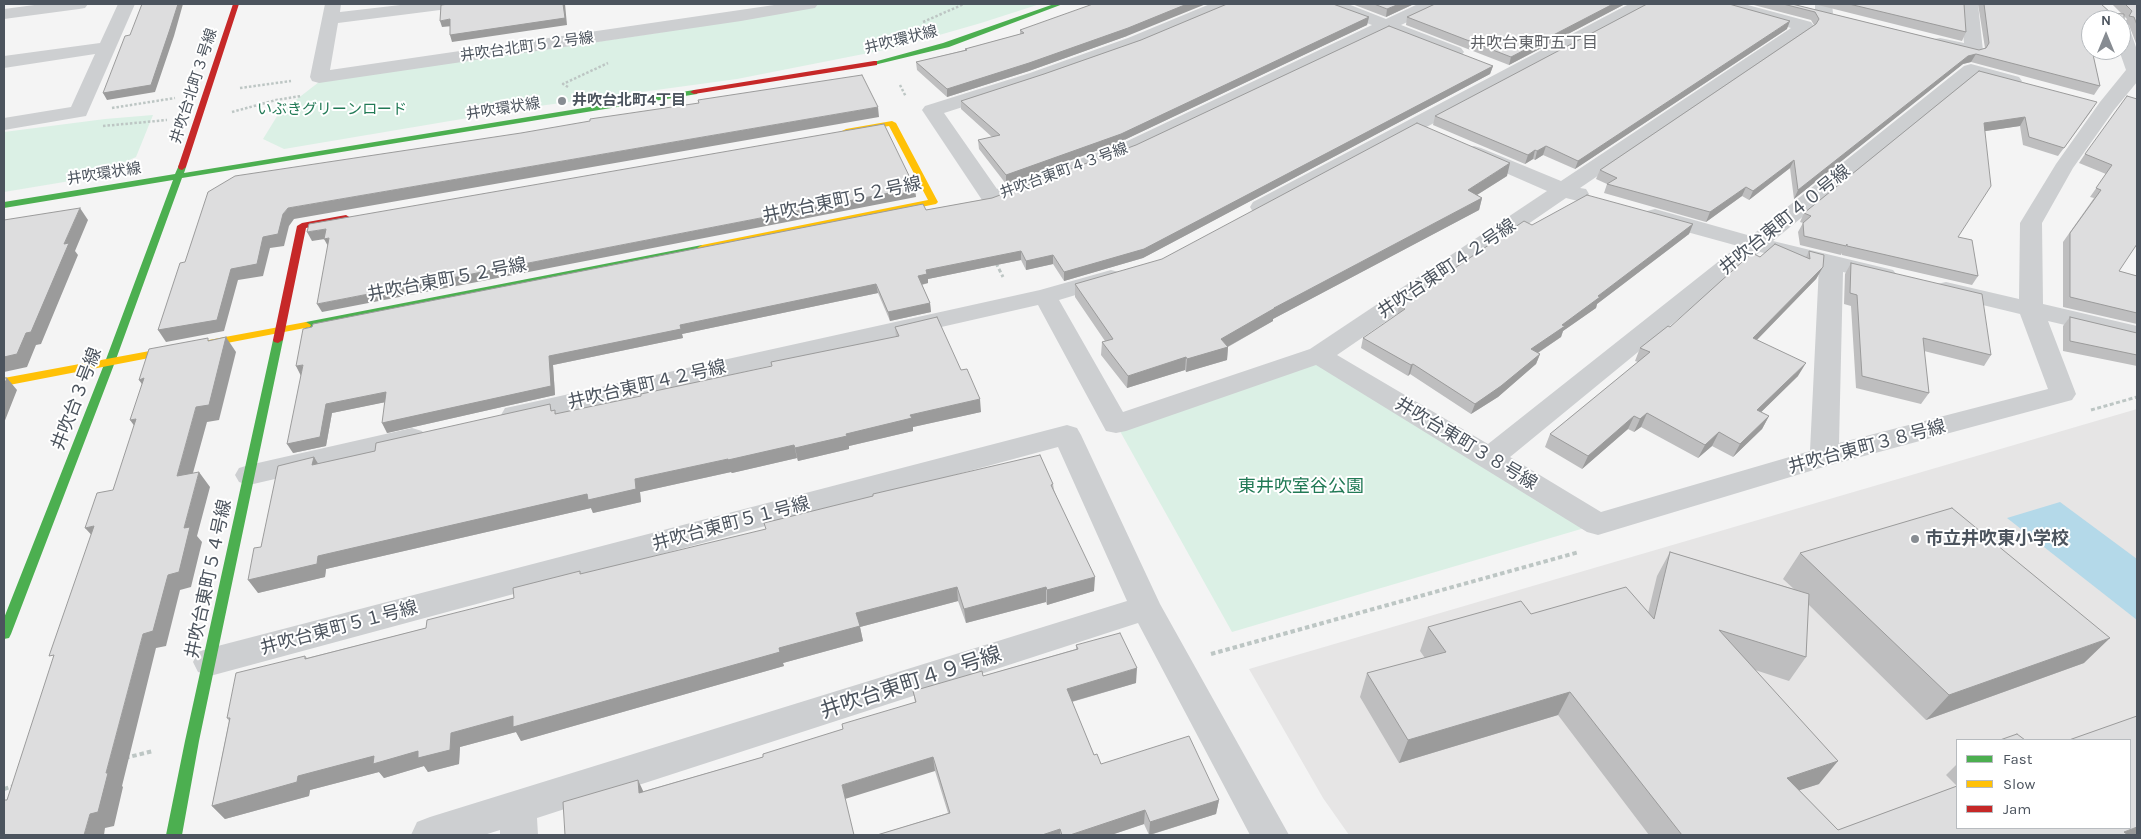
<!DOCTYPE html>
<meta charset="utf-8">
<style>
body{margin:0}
#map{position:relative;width:2141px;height:839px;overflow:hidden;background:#f4f4f4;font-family:Karla,sans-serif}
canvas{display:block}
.frame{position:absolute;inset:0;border:5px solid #4c545e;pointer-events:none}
.legend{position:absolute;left:1956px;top:739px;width:175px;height:90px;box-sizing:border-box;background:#fff;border:1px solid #b7bbbf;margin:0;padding:6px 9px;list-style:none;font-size:15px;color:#4c545e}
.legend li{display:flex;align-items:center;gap:10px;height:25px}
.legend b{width:25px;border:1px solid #b7bbbf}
.north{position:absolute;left:2081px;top:10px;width:50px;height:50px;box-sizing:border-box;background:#fff;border:1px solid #b7bbbf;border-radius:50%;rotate:0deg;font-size:14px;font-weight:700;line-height:20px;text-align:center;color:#4c545e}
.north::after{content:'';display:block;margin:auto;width:18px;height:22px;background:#878c92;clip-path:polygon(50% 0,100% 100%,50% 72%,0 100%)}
</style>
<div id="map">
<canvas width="2141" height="839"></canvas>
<div class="frame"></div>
<ul class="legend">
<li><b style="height:6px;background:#4caf50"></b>Fast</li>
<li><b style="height:6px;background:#ffc107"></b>Slow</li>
<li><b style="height:6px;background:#c62828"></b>Jam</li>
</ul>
<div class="north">N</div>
</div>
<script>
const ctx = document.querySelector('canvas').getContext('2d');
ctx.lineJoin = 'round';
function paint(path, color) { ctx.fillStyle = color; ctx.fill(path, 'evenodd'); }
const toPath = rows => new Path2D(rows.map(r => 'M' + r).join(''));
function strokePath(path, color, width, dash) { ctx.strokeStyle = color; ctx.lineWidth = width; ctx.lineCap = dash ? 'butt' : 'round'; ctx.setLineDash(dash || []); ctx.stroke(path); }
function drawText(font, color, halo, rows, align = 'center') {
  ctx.font = font + ' Karla,"Noto Sans JP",sans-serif'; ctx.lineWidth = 4; ctx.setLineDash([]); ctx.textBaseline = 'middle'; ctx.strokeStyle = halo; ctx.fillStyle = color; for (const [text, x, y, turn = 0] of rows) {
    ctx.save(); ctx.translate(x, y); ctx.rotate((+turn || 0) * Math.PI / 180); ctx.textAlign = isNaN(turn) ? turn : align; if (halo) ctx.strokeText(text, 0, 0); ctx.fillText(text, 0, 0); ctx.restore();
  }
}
const education = toPath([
 [2137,409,2137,835,1349,835,1323,798,1249,669],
 [1957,740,2130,740,2130,828,1957,828]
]);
const green = toPath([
 [820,4,1040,4,981,23,894,48,737,79,539,106,284,149,263,139,279,113,319,82,657,33],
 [153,115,136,157,88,178,4,192,4,132,105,119],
 [1319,355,1598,524,1232,632,1116,424]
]);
const water = toPath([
 [2060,502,2137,559,2137,620,2007,518]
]);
const pathFar2 = toPath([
 [923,22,964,4],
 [900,85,906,97],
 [568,87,563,84,608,63],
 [240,88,291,81],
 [112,108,175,98],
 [232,112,276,100,301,96],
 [103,126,167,120]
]);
const pathFar1 = toPath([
 [996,263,1003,277],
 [2091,410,2137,397]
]);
const path = toPath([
 [1211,654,1579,552],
 [125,758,153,751],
 [4,789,14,786]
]);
const street = toPath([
 [42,4,88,4,85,8,79,9,4,19,4,9,42,4],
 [118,4,135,4,86,116,4,130,4,118,71,107,95,54,4,68,4,56,100,43,118,4],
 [325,4,341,4,340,12,409,4,457,4,454,8,448,9,338,23,330,70,781,4,818,4,815,8,809,9,741,21,319,83,312,81,310,77,325,4],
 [1210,4,1233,4,1230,8,1140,46,1044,81,944,113,997,189,1121,144,1372,25,1327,8,1325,4,1348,4,1386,19,1418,4,1439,4,1437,8,1401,25,1461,48,1464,52,1461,56,1455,57,1449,56,1387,32,1135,152,992,205,984,203,922,110,925,106,1030,73,1128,38,1210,4],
 [1629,4,1650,4,1647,8,1269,212,1261,214,1253,212,1250,207,1253,202,1629,4],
 [1717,4,1744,4,1811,22,1814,26,1811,30,1580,188,1586,189,1589,194,1586,199,1578,201,1566,198,1337,355,1488,444,1738,246,1647,221,1644,216,1647,211,1655,209,1751,236,1964,66,1971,64,2019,77,2022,81,2019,85,2012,87,1974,77,1773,241,1893,270,1897,275,1893,280,1885,282,1843,272,1839,443,2048,389,2020,314,1937,294,1934,289,1937,284,1946,282,2019,299,2020,223,2056,164,2100,102,2126,70,2119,50,2121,50,2121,25,2127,26,2130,30,2137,50,2137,82,2114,110,2073,168,2042,223,2043,304,2137,326,2137,342,2048,321,2076,394,2072,400,1827,466,1598,535,1587,532,1316,365,1126,431,1116,433,1106,431,1038,305,515,424,505,422,501,415,505,408,515,406,1040,290,1111,270,1119,272,1123,277,1119,282,1059,300,1123,412,1310,349,1547,191,1467,156,1464,152,1467,148,1474,146,1481,148,1561,181,1791,28,1720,8,1717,4],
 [1760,252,1819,266,1810,451,1601,512,1510,457,1760,252],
 [1815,4,1832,4,1833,13,1830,17,1824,18,1818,17,1815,13,1815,4],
 [1960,4,1978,4,1983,51,1980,55,1974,56,1940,48,1934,47,1931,43,1934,39,1940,38,1964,43,1960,4],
 [1067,425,1077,428,1081,435,1160,604,1289,835,1250,835,1138,623,537,818,538,835,500,835,500,830,484,835,411,835,417,822,430,817,1127,601,1058,447,210,676,198,672,193,662,198,652,210,648,1067,425],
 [412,428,422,431,426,438,422,445,249,485,239,482,235,475,239,468,249,465,412,428]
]);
const fast = toPath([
 [1054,4,1063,4,949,47,874,65,870,63,943,43,1054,4],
 [694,90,698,92,697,94,182,178,115,362,11,634,9,638,4,639,4,618,105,362,173,180,4,208,4,202,175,174,179,165,182,164,186,167,184,173,694,90],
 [702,245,705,246,705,250,306,328,301,325,306,322,702,245],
 [278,337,283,340,199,741,182,835,166,835,185,741,273,340,278,337]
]);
const slow = toPath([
 [892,121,896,123,938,202,936,204,702,251,697,248,702,245,928,200,889,126,846,133,842,131,846,129,892,121],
 [306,322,311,325,310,327,4,386,4,378,306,322]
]);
const jam = toPath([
 [233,4,239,4,186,167,182,170,179,169,178,167,233,4],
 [874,61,877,61,877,65,694,94,690,92,694,90,874,61],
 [346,215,351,218,349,220,306,228,283,340,278,343,274,342,273,340,297,226,302,223,346,215]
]);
const wall = toPath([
 [1352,4,1414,4,1386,17],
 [1435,4,1625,4,1509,65,1406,25,1407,17],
 [1750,4,1792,4,1979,50,1985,48,1978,4,2101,4,2111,13,2122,14,2112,4,2137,4,2137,46,2129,25,2124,24,2127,19,2124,16,2124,35,2121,40,2121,20,2091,20,2091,39,2089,38,2100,86,2094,95,1971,62,1963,64,1794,199,1790,168,1749,200,1742,196,1706,222,1604,193,1607,184,1596,179,1600,170,1814,25,1811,20],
 [1814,4,1964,4,1966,32,1962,41],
 [1369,17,1367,25,1120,142,1006,184,979,149,978,140,992,137,961,109,961,101,1044,74,1141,40],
 [1787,29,1575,169,1543,155,1535,160,1533,159,1525,164,1433,125,1435,116],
 [1020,30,1127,36,1029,71,947,97,917,70,916,62,965,50,965,49,1020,34],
 [1493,66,1490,74,1143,258,1064,281,1053,264,1026,270,1021,260,928,279,928,283,922,285,930,303,931,312,890,321,878,293,682,334,683,338,553,365,555,395,387,433,385,402,332,413,326,446,293,453,301,375,926,210,992,198],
 [1979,71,2092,110,2058,156,2023,145,2020,126,1985,131,1958,237,1978,276,1972,285,1842,255,1842,253,1841,255,1800,245,1798,232,1803,223,1800,222,1804,213],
 [2137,99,2119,271,2137,276,2137,324,2063,307,2063,242,2094,198,2090,197,2106,174,2079,163,2085,154],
 [1507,176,1477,195,1482,198,1479,210,1273,319,1273,321,1228,347,1227,360,1186,372,1185,370,1127,388,1101,355,1102,342,1105,341,1075,297,1075,284],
 [1693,224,1689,234,1597,304,1596,308,1563,331,1561,337,1538,353,1540,354,1536,364,1498,397,1471,414,1410,374,1408,376,1361,348,1363,338,1397,315,1399,306,1532,225],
 [1809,251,1823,267,1816,279,1757,340,1798,376,1761,412,1769,416,1762,429,1733,457,1712,446,1698,458,1641,427,1634,432,1628,429,1582,469,1545,447,1550,434,1638,362,1635,361,1640,348,1670,327,1760,257,1806,257],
 [1851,263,1991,355,1984,366,1924,351,1929,393,1921,404,1856,388,1851,306,1844,304,1845,274],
 [2070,317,2137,333,2137,366,2063,351,2063,326],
 [895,327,961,370,981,412,913,427,913,431,849,446,849,449,798,461,797,458,732,473,731,472,640,492,641,502,593,513,591,508,326,569,325,577,258,593,261,547,314,457,318,464,553,410,557,414,641,396,896,337],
 [1053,484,1054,490,1094,591,1047,605,1046,602,966,623,958,601,860,627,863,641,783,663,784,666,521,741,516,732,460,747,459,764,428,772,424,766,384,778,379,772,310,790,309,796,225,819,212,806,229,721,227,718,305,656,307,658,426,628,514,598,580,571,581,574],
 [1670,552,1794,589,1783,579,1800,553,2084,663,1926,720,1808,604,1806,657,1789,681,1755,670,1819,784,1799,790,1838,830,1957,786,1946,775,1957,764,1957,828,2137,835,1649,835,1558,715,1399,763,1360,697,1367,673,1425,658,1420,651,1428,627,1531,614,1648,613,1657,576],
 [1076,645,1136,683,1072,702,1094,755,1101,764,1219,800,1216,814,1150,835,1149,835,1144,824,1111,835,877,835,948,813,935,771,644,791,763,757,843,729,915,702,913,691,983,676,1076,649]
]);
const shadedWall = toPath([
 [178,4,183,4,174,36,155,92,107,100,103,93],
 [563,4,565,4,567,25,452,42,450,35],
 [1187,4,1206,4,1127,36,1029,71,947,97,947,89],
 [1399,4,1414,4,1386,17,1387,9],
 [1613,4,1625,4,1509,65,1511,57],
 [1369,17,1367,25,1120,142,1006,184,1006,175],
 [450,19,453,26,442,27,440,21],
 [1790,21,1787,29,1575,169,1578,161],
 [1976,54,1971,62,1963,64,1794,199,1798,190,1968,56],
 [1493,66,1490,74,1143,258,1064,281,1064,272],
 [878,107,879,117,294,219,289,226,284,246,270,248,263,276,238,280,224,331,166,342,158,330,231,269,263,237,283,214,288,208],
 [2025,117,2020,126,1979,132,1984,123],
 [1546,146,1543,155,1535,160,1537,151],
 [1535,150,1533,159,1525,164,1528,155],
 [1794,160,1790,168,1749,200,1753,191],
 [1510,163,1507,176,1464,203,1468,190],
 [1746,187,1742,196,1706,222,1710,212],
 [915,188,916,197,322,312,317,304],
 [1482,198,1479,210,1273,319,1273,321,1227,347,1228,347,1227,360,1186,372,1187,359,1274,308],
 [80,208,88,220,75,251,78,255,41,344,36,345,27,367,4,372,4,357,64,244],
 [1693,224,1689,234,1597,304,1596,308,1563,331,1561,337,1527,360,1531,349,1598,296],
 [326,229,331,238,312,241,307,232],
 [329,238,329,248,324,239],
 [1021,251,1021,260,928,279,928,283,919,285,918,276,926,270],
 [1053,255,1053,264,1026,270,1026,261],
 [1823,267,1816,279,1746,351,1753,338],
 [876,284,878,293,682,334,683,338,553,365,555,395,387,433,382,423,549,356,680,325],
 [930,303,931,312,890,321,888,312],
 [226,337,236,352,219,420,207,422,188,491,177,476,196,407],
 [1540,354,1536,364,1498,397,1471,414,1475,404],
 [1186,357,1185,370,1127,388,1128,376],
 [1806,363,1798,376,1750,423,1757,410],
 [1413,364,1410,374,1408,376,1411,365],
 [303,365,301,376,296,366],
 [7,378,17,390,4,423,4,385],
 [144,378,149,394,139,380],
 [386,392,391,401,332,413,326,446,293,453,287,444,326,404],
 [980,399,981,412,913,427,913,431,849,446,849,449,798,461,795,448,910,415],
 [1647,413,1641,427,1634,432,1640,419],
 [1634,416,1628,429,1582,469,1588,456],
 [1769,416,1762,429,1733,457,1740,444],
 [136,419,141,435,130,420],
 [1719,432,1712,446,1698,458,1705,445],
 [794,445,797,458,732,473,731,472,640,492,641,502,593,513,591,508,326,569,325,577,258,593,248,580,318,556,635,479,728,459],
 [314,457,322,470,312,465],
 [199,472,210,487,197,536,202,542,191,587,180,590,166,646,156,648,122,786,123,787,114,826,105,828,104,835,84,835,90,814,106,773,143,634,168,575,184,528],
 [94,526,98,542,85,528],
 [1095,577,1094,591,1047,605,1047,590],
 [957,587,958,601,860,627,863,641,783,663,784,666,521,741,516,732,460,747,459,764,428,772,424,766,384,778,379,772,310,790,309,796,225,819,212,806,298,776,451,733,513,716,779,648,856,613],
 [1046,587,1046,602,966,623,964,609],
 [2110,638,2084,663,1926,720,1949,695],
 [1137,668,1136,683,1067,703,1067,689],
 [1570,692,1558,715,1399,763,1408,740],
 [933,757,935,771,845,799,842,785],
 [1838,761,1819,784,1769,800,1787,778],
 [638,780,645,795,639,793],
 [1219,800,1216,814,1149,835,1150,822],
 [1145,810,1144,824,1111,835,1070,835],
 [2137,827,2137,835,2121,835,2124,832],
 [1060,829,1060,835,1042,835]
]);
const building = toPath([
 [142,4,178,4,170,29,151,85,103,93,125,36,130,35,142,4],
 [449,4,563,4,565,18,450,35,450,19,440,21,441,5,449,4],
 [1093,4,1187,4,1128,28,1029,63,947,89,916,62,967,50,965,49,1024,33,1020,30,1093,4],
 [1227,4,1333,4,1369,17,1121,134,1006,175,978,140,1000,135,961,101,1044,74,1141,40,1227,4],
 [1374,4,1399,4,1387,9,1374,4],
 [1435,4,1613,4,1511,57,1407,17,1435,4],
 [1647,4,1729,4,1790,21,1578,161,1546,146,1537,151,1535,150,1528,155,1435,116,1647,4],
 [1783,4,1792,4,1979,50,1986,48,1989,43,1984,4,2101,4,2111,13,2124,14,2124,35,2121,35,2121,20,2091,20,2091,30,2087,29,2091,50,2092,50,2100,86,1976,54,1968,56,1798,190,1794,160,1753,191,1746,187,1710,212,1607,184,1617,178,1600,170,1816,24,1819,19,1815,12,1783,4],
 [1849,4,1964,4,1966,32,1849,4],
 [2125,4,2137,4,2137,25,2134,17,2129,16,2132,11,2125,4],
 [1389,26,1493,66,1144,249,1064,272,1053,255,1026,261,1021,251,926,270,927,274,918,276,930,303,888,312,876,284,680,325,681,329,549,356,551,386,382,423,386,392,326,404,320,437,287,444,303,365,296,366,303,329,312,327,313,324,923,204,926,210,992,198,1136,145,1389,26],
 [1979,71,2097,102,2064,148,2029,137,2025,117,1984,123,1991,186,1958,237,1972,240,1978,276,1847,246,1847,244,1846,246,1804,236,1803,223,1811,216,1804,213,1979,71],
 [862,75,878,107,288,208,283,214,278,234,263,237,257,264,231,269,217,320,158,330,180,263,185,262,208,192,235,176,521,133,590,121,590,119,699,103,698,100,862,75],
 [2127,96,2137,99,2137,244,2119,271,2137,276,2137,313,2070,297,2070,233,2101,190,2096,188,2112,165,2085,154,2127,96],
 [1417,123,1510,163,1468,190,1482,198,1274,308,1275,308,1221,339,1228,347,1187,359,1186,357,1128,376,1102,342,1113,339,1075,284,1162,259,1417,123],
 [884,124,915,188,317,304,329,238,324,239,326,229,307,232,309,224,884,124],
 [1587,195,1693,224,1598,296,1600,297,1562,325,1565,326,1531,349,1540,354,1501,386,1475,404,1413,364,1411,365,1363,338,1405,309,1399,306,1524,221,1532,225,1587,195],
 [80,208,64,244,69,243,31,332,26,333,17,354,4,357,4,220,80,208],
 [1775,244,1810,259,1809,251,1824,255,1823,267,1753,338,1806,363,1757,410,1769,416,1740,444,1719,432,1705,445,1647,413,1640,419,1634,416,1588,456,1550,434,1650,352,1640,348,1668,326,1670,327,1752,253,1760,257,1775,244],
 [1851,263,1982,294,1991,355,1923,338,1929,393,1862,376,1857,295,1850,293,1851,263],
 [937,317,961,370,967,369,980,399,910,415,912,418,846,434,847,436,795,448,794,445,728,460,728,459,635,479,636,489,588,500,587,494,318,556,317,564,248,580,254,548,261,547,278,466,314,457,312,465,375,451,376,443,550,404,551,411,555,410,555,414,641,396,641,394,772,366,771,362,899,336,895,327,937,317],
 [2070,317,2137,333,2137,355,2070,341,2070,317],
 [226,337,209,405,196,407,177,476,199,472,184,528,190,527,179,572,168,575,153,631,143,634,106,773,108,773,98,812,90,814,84,835,4,835,4,800,7,800,54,655,49,656,94,526,85,528,97,493,113,490,136,419,130,420,144,378,139,380,149,349,208,338,208,341,226,337],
 [4,378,7,378,4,385,4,378],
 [1040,455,1053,484,1051,485,1095,577,1047,590,1046,587,964,609,957,587,856,613,860,626,779,648,780,652,513,727,513,716,451,733,450,750,418,758,418,751,373,764,374,756,298,776,297,782,212,806,230,718,227,718,236,673,305,656,305,659,426,628,427,620,514,598,513,588,580,571,580,574,766,529,764,523,873,496,873,494,1040,455],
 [1952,508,2110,638,1949,695,1800,553,1952,508],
 [1670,552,1809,594,1806,657,1719,630,1838,761,1787,778,1838,830,1957,786,1957,828,2130,828,2130,740,2069,740,2137,716,2137,827,2124,832,2128,835,1682,835,1570,692,1408,740,1367,673,1446,652,1428,627,1521,601,1531,614,1626,587,1654,619,1670,552],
 [1120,633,1137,668,1067,689,1094,755,1097,754,1101,764,1189,736,1219,800,1150,822,1145,810,1070,835,1062,835,1060,829,1042,835,877,835,950,813,933,757,842,785,854,835,565,835,563,802,638,780,639,793,763,757,763,754,843,729,842,724,916,702,913,691,982,671,983,676,1078,649,1076,645,1120,633],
 [2017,734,2025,740,2000,740,2017,734]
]);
const markers = [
 [562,101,5,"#878c92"],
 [1915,539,5,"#878c92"]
];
const farStreetnames = [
 ["井吹環状線",901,40,-14],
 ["井吹台北町５２号線",527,47,-8],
 ["井吹台北町３号線",194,86,-72],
 ["井吹環状線",503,109,-9],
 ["井吹台東町４３号線",1064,171,-20],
 ["井吹環状線",104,174,-9]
];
const farPoinames = [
 ["井吹台北町4丁目",572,101]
];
const farParknames = [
 ["いぶきグリーンロード",332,110]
];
const farNeighbourhoodnames = [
 ["井吹台東町五丁目",1534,43]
];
const streetNames = [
 ["井吹台東町５２号線",842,200,-12],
 ["井吹台東町４０号線",1785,220,-39],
 ["井吹台東町４２号線",1447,269,-34],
 ["井吹台東町５２号線",447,280,-11],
 ["井吹台東町４２号線",647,385,-13],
 ["井吹台３号線",77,399,-69],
 ["井吹台東町３８号線",1466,444,31],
 ["井吹台東町３８号線",1867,447,-15],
 ["井吹台東町５１号線",731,524,-15],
 ["井吹台東町５４号線",209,579,-78],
 ["井吹台東町５１号線",339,628,-15]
];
const parkNames = [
 ["東井吹室谷公園",1301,487]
];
const poiNames = [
 ["市立井吹東小学校",1925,539]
];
const nearStreetnames = [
 ["井吹台東町４９号線",911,683,-18]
];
paint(education, '#e6e5e5');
paint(green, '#dbf0e5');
paint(water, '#b4d9e9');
strokePath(pathFar2, '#bdc6c4', 2.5, [2.5, 2]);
strokePath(pathFar1, '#bdc6c4', 3, [4, 2.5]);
strokePath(path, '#bdc6c4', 4, [4.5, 3]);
paint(street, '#cdcfd1');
paint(fast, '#4caf50');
paint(slow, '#ffc107');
paint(jam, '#c62828');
paint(wall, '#bebebf');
paint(shadedWall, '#9b9b9b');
paint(building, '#ddddde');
strokePath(building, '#9b9b9b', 1);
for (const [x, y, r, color] of markers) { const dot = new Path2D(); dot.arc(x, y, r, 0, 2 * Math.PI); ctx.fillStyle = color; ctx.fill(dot); strokePath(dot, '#fff', 2); }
drawText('15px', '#4c545e', '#fff', farStreetnames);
drawText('bold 15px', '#4c545e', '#fff', farPoinames, 'left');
drawText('15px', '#227a56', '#fff', farParknames);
drawText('16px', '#606267', '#fff', farNeighbourhoodnames);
drawText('18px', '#4c545e', '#fff', streetNames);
drawText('18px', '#227a56', '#fff', parkNames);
drawText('bold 18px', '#4c545e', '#fff', poiNames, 'left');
drawText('21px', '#4c545e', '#fff', nearStreetnames);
</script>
